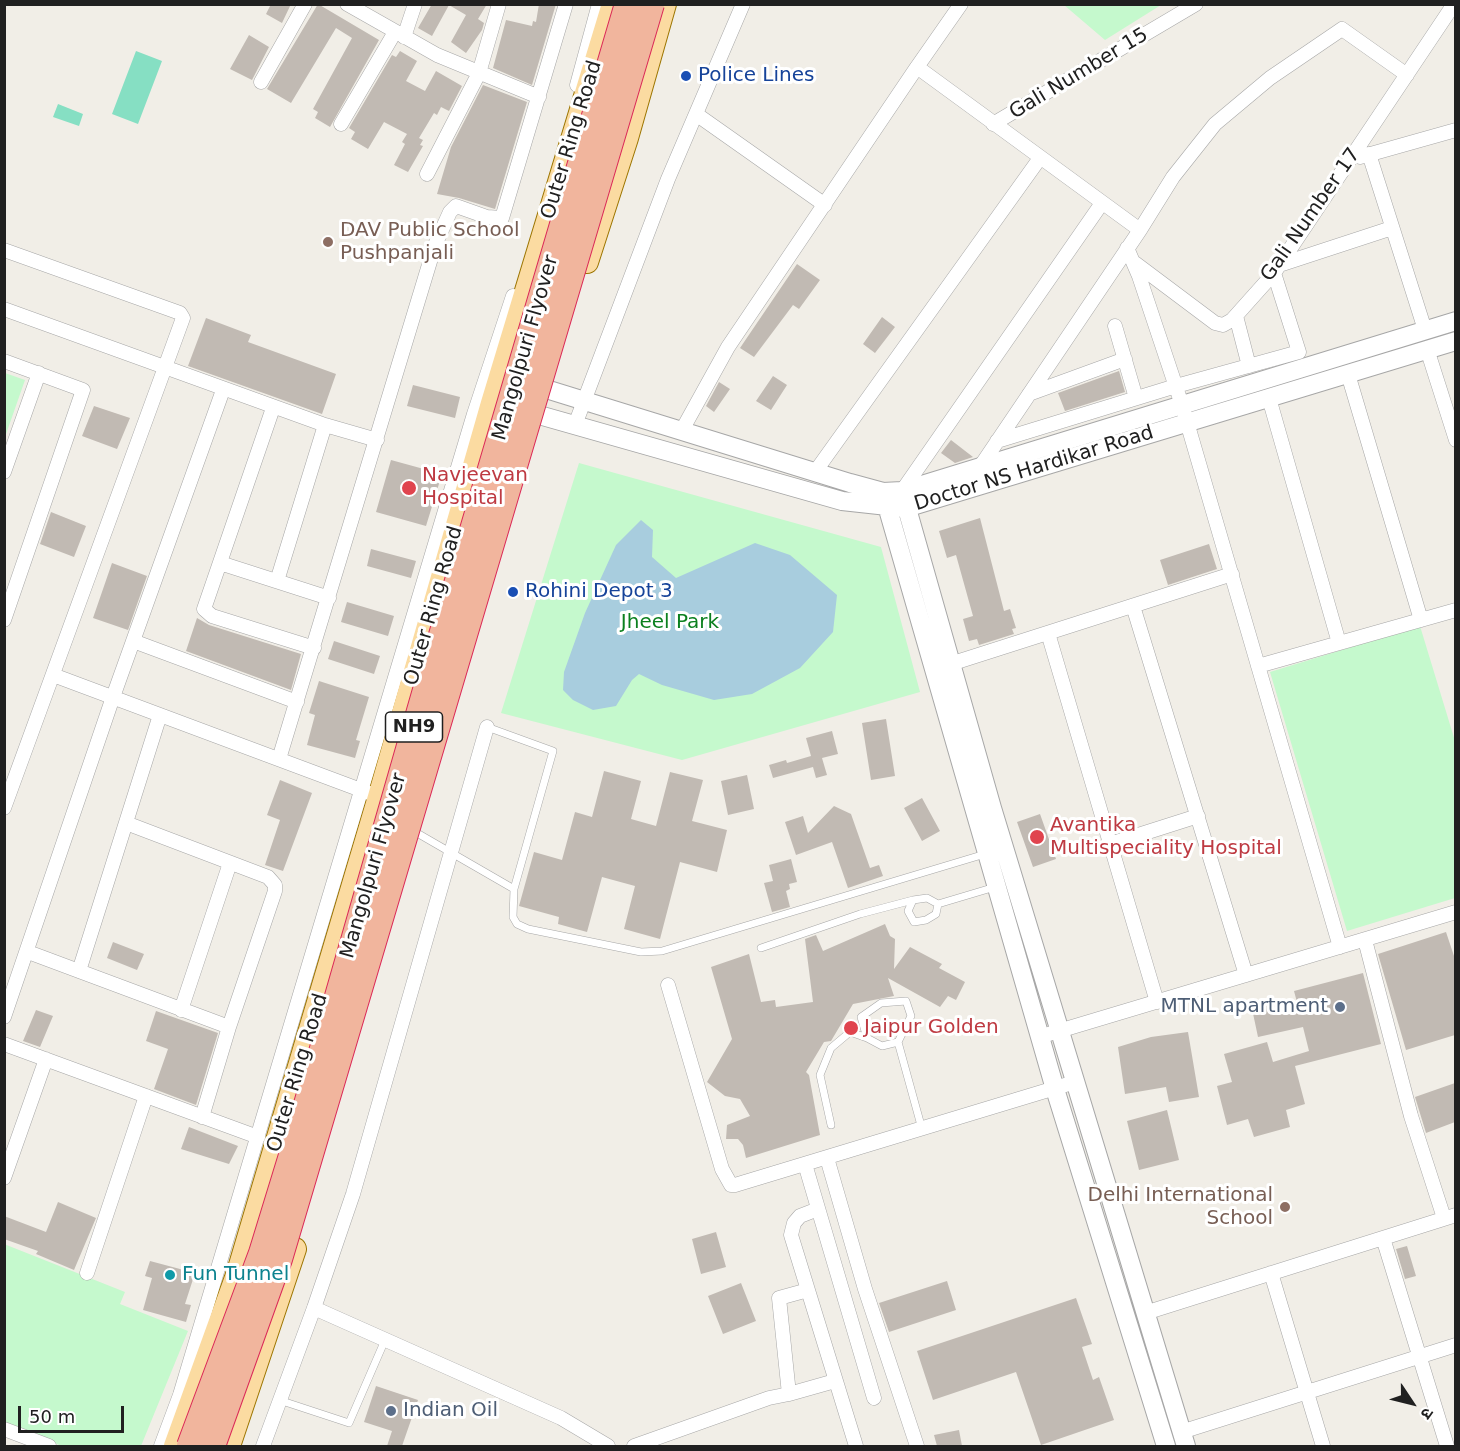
<!DOCTYPE html>
<meta charset="utf-8">
<style>
body{margin:0}
#map{position:relative;width:1460px;height:1451px;overflow:hidden;background:#f1eee7;font-family:"DejaVu Sans","Noto Sans Devanagari",sans-serif}
canvas{display:block}
.frame{position:absolute;inset:0;border:6px solid #202020;pointer-events:none}
.north{position:absolute;left:1382px;top:1373px;width:60px;height:60px;-webkit-text-stroke:4px #fff;paint-order:stroke;rotate:125deg;font-size:16px;font-weight:700;line-height:24px;text-align:center;color:#202020}
.north::after{content:'';display:block;margin:auto;width:21px;height:27px;background:#202020;clip-path:polygon(50% 0,100% 100%,50% 72%,0 100%)}
.scale{position:absolute;left:18px;top:1406px;width:106px;height:27px;box-sizing:border-box;border:3px solid #202020;border-top:0;padding-left:8px;font-size:18px;line-height:21px;white-space:nowrap;color:#202020;-webkit-text-stroke:4px #fff;paint-order:stroke}
</style>
<div id="map">
<canvas width="1460" height="1451"></canvas>
<div class="frame"></div>
<div class="north">उ</div>
<div class="scale">50 m</div>
</div>
<script>
const ctx = document.querySelector('canvas').getContext('2d');
ctx.lineJoin = 'round';
function paint(path, color) { ctx.fillStyle = color; ctx.fill(path, 'evenodd'); }
const toPath = rows => new Path2D(rows.map(r => 'M' + r).join(''));
function strokePath(path, color, width, dash) { ctx.strokeStyle = color; ctx.lineWidth = width; ctx.lineCap = dash ? 'butt' : 'round'; ctx.setLineDash(dash || []); ctx.stroke(path); }
function drawText(font, color, halo, rows, align = 'center') {
  ctx.font = font + ' "DejaVu Sans",sans-serif'; ctx.lineWidth = 6; ctx.setLineDash([]); ctx.textBaseline = 'middle'; ctx.strokeStyle = halo; ctx.fillStyle = color; for (const [text, x, y, turn = 0] of rows) {
    ctx.save(); ctx.translate(x, y); ctx.rotate((+turn || 0) * Math.PI / 180); ctx.textAlign = isNaN(turn) ? turn : align; if (halo) ctx.strokeText(text, 0, 0); ctx.fillText(text, 0, 0); ctx.restore();
  }
}
const park = toPath([
 [1064,5,1161,5,1105,40],
 [5,373,25,380,5,437,4,373],
 [579,463,881,547,920,692,682,760,501,713],
 [1420,626,1455,741,1455,898,1347,931,1270,672],
 [4,1244,125,1292,120,1304,188,1331,141,1446,62,1446,5,1424]
]);
const pitch = toPath([
 [136,51,162,61,138,124,112,114],
 [58,104,83,114,79,126,53,117]
]);
const water = toPath([
 [641,520,653,530,652,557,676,578,755,543,790,555,837,595,833,632,800,668,752,694,714,700,662,685,639,674,632,680,616,706,593,710,573,700,563,690,564,672,585,613,616,545]
]);
const building = toPath([
 [271,4,291,4,282,23,266,14],
 [318,4,379,40,330,127,315,118,318,112,313,109,352,38,336,28,291,103,267,89],
 [432,4,487,4,478,19,484,23,482,30,466,53,451,42,466,15,449,5,432,36,418,28],
 [539,4,556,4,532,85,493,68,506,20,532,26,533,21,536,22],
 [249,35,269,47,252,80,230,69],
 [400,51,417,61,406,81,425,91,436,71,462,86,449,111,441,107,437,115,434,113,419,138,423,140,420,145,423,146,408,172,394,165,405,144,402,142,407,134,384,122,368,149,351,139,355,132,349,128,392,55,396,57],
 [483,85,527,102,495,209,459,198,437,194,451,147],
 [797,264,820,280,799,309,793,305,754,357,740,348],
 [882,317,895,327,875,353,863,344],
 [206,318,251,335,248,342,336,374,322,414,188,366],
 [1119,371,1125,392,1065,411,1058,393],
 [773,376,787,385,771,410,756,401],
 [719,382,730,389,714,412,706,406],
 [413,385,460,397,455,418,407,406],
 [94,406,130,418,117,449,82,436],
 [951,440,973,457,955,463,941,453],
 [391,460,442,474,426,526,376,512],
 [51,512,86,526,74,557,40,544],
 [980,518,1004,611,1010,609,1016,628,1012,629,1014,634,979,645,977,639,969,641,963,619,973,616,956,555,947,558,939,531],
 [1209,544,1217,569,1168,585,1160,560],
 [371,549,416,561,411,578,367,566],
 [112,563,147,576,128,630,93,618],
 [347,602,394,616,388,636,341,622],
 [197,618,209,625,301,654,291,690,186,651],
 [334,641,380,656,374,674,328,659],
 [319,681,369,697,356,740,360,741,355,758,307,745,315,715,309,713],
 [886,719,895,776,871,780,862,723],
 [832,731,838,754,822,758,827,775,816,778,813,767,773,778,769,765,786,760,787,763,811,756,806,738],
 [604,771,641,781,631,819,656,826,670,772,703,780,692,821,727,830,717,872,680,862,660,939,624,929,635,886,602,877,587,932,558,924,559,917,519,906,534,852,562,860,575,812,592,817],
 [747,775,754,809,728,815,721,781],
 [280,780,312,793,283,871,265,865,280,820,267,815],
 [922,798,940,831,922,841,904,808],
 [834,806,851,814,870,868,879,865,883,876,848,888,832,842,796,855,785,822,803,816,808,833],
 [1040,814,1056,859,1033,867,1017,822],
 [791,859,797,882,789,884,790,889,786,891,790,907,772,912,764,883,773,881,769,865],
 [885,924,890,936,895,939,894,969,910,947,942,964,939,968,965,982,956,1000,948,996,940,1007,888,978,894,996,853,1004,831,1041,824,1042,806,1072,809,1075,820,1135,746,1158,743,1145,738,1139,726,1139,727,1125,750,1116,740,1099,725,1096,707,1082,732,1039,711,967,749,954,761,1002,775,1000,776,1007,813,1002,805,939,816,935,823,951],
 [1446,932,1455,959,1455,1035,1406,1050,1378,954],
 [113,942,144,954,137,970,107,958],
 [1363,973,1381,1044,1295,1066,1305,1104,1286,1110,1290,1127,1254,1137,1248,1119,1227,1125,1217,1086,1232,1082,1224,1054,1267,1042,1273,1062,1309,1051,1303,1027,1258,1037,1251,1004,1269,1000,1271,1012,1298,1006,1294,991],
 [36,1010,53,1016,40,1047,23,1041],
 [156,1011,218,1033,196,1105,154,1089,168,1049,146,1041],
 [1188,1032,1199,1097,1169,1102,1166,1087,1125,1094,1118,1047,1151,1037],
 [1455,1083,1455,1122,1426,1133,1415,1097],
 [1167,1110,1179,1160,1139,1170,1127,1121],
 [189,1127,238,1146,229,1164,181,1149],
 [58,1202,96,1218,74,1270,36,1254,38,1251,4,1239,4,1216,46,1232],
 [716,1232,726,1267,701,1274,692,1239],
 [1407,1246,1416,1276,1405,1279,1396,1249],
 [150,1261,195,1273,185,1304,191,1305,186,1322,143,1310,152,1278,145,1276],
 [947,1281,956,1310,889,1332,879,1303],
 [741,1283,756,1321,723,1334,708,1296],
 [1076,1298,1092,1344,1082,1347,1093,1380,1099,1377,1114,1420,1041,1445,1016,1372,933,1400,917,1351],
 [376,1386,418,1400,402,1446,387,1446,392,1431,364,1422],
 [959,1430,962,1446,937,1446,934,1435]
]);
const service = toPath([
 [487,727,553,751,514,889],
 [417,833,514,889,513,917,517,924,528,929,641,952,662,951,985,854],
 [938,904,936,914,926,920,914,922,908,911,913,900,927,898,938,904,995,887],
 [761,948,860,914,913,900],
 [898,1042,882,1046,867,1038,861,1017,881,1003,906,1001,911,1016,898,1042,922,1129],
 [831,1125,820,1075,831,1048,850,1032,867,1038],
 [279,1400,349,1423,385,1340]
]);
const minor = toPath([
 [347,4,437,55,539,97],
 [961,4,917,67,1140,230],
 [404,37,415,4],
 [261,82,305,4],
 [577,85,599,4],
 [696,114,825,205],
 [341,124,395,32],
 [993,124,1196,4],
 [1369,154,1425,330],
 [1360,157,1456,130],
 [427,174,479,73,499,4],
 [1127,248,1139,276,1182,405,1340,947],
 [4,250,180,313,183,318,4,808],
 [1135,263,1215,323,1223,325,1232,320,1274,273,1454,4],
 [1279,265,1392,228],
 [4,309,325,425,277,581],
 [1236,316,1249,366],
 [1115,326,1136,398],
 [1427,349,1456,440],
 [4,361,83,390,4,620],
 [1348,374,1421,620],
 [1029,394,1125,359],
 [1269,398,1339,643],
 [273,408,204,609,212,616,314,648],
 [325,425,377,440],
 [575,425,668,179,743,4],
 [681,432,728,347,917,67],
 [997,441,1176,386,1299,352,1274,273],
 [980,467,1140,230,1173,177,1215,124,1270,78,1342,29,1407,75],
 [4,472,39,373],
 [815,472,1040,158],
 [902,491,1102,203],
 [220,563,329,598],
 [1133,606,1246,975],
 [1048,633,1157,1002],
 [133,641,297,702],
 [944,666,1232,574],
 [1258,666,1456,610],
 [53,675,369,793],
 [279,759,435,245,450,212,456,206,487,217,502,218,566,4],
 [126,823,268,877,275,885,275,891,229,1027,202,1117],
 [1110,844,1198,816],
 [1365,940,1411,1116,1444,1218],
 [28,952,229,1027],
 [79,971,160,715],
 [668,985,722,1169,731,1185,735,1185,1075,1082],
 [181,1010,230,863],
 [4,1017,113,697,223,390],
 [1042,1036,1456,912],
 [4,1044,258,1137],
 [827,1158,865,1289,917,1446],
 [805,1164,874,1398],
 [4,1178,46,1059],
 [818,1209,800,1216,794,1223,791,1235,856,1446],
 [1383,1238,1447,1446],
 [87,1273,146,1096],
 [1271,1273,1323,1446],
 [314,1308,561,1418,608,1446],
 [1145,1313,1456,1215],
 [789,1394,835,1381],
 [4,1429,49,1446],
 [1181,1432,1456,1345],
 [161,1446,180,1395,474,414,513,296],
 [263,1446,314,1308,353,1194,487,727],
 [634,1446,769,1398,789,1394,779,1298,808,1290]
]);
const tertiary = toPath([
 [546,389,850,483,883,492,902,491,1456,321],
 [539,415,842,501,906,508,1456,341],
 [902,491,992,808,1186,1446],
 [883,492,1055,1089,1166,1446]
]);
const primary = toPath([
 [587,262,627,138,665,4],
 [175,1446,238,1272,379,797,492,403,613,4],
 [229,1446,295,1249]
]);
const trunkBridge = toPath([
 [189,1446,261,1253,296,1139,431,669,627,4],
 [213,1446,280,1259,652,4]
]);
const markers = [
 [686,76,6,"#1a4fb4"],
 [328,242,6,"#8d6e63"],
 [409,488,8,"#e0444e"],
 [513,592,6,"#1a4fb4"],
 [1037,837,8,"#e0444e"],
 [1340,1007,6,"#5c6f8a"],
 [851,1028,8,"#e0444e"],
 [1285,1207,6,"#8d6e63"],
 [170,1275,6,"#0f9aa8"],
 [391,1411,6,"#5c6f8a"]
];
const shields = [
 [414,727,57]
];
const shieldNames = [
 ["NH9",414,727]
];
const streetNames = [
 ["Gali Number 15",1079,74,-31],
 ["Outer Ring Road",572,140,-73],
 ["Gali Number 17",1311,215,-55],
 ["Mangolpuri Flyover",526,348,-74],
 ["Doctor NS Hardikar Road",1034,469,-17],
 ["Outer Ring Road",434,606,-74],
 ["Mangolpuri Flyover",374,866,-74],
 ["Outer Ring Road",298,1073,-73]
];
const transitNames = [
 ["Police Lines",698,76],
 ["Rohini Depot 3",525,592]
];
const educationNames = [
 ["DAV Public School",340,231],
 ["Pushpanjali",340,254],
 ["Delhi International",1273,1196,"right"],
 ["School",1273,1219,"right"]
];
const healthNames = [
 ["Navjeevan",422,476],
 ["Hospital",422,499],
 ["Avantika",1050,826],
 ["Multispeciality Hospital",1050,849],
 ["Jaipur Golden",864,1028]
];
const parkNames = [
 ["Jheel Park",670,623]
];
const serviceNames = [
 ["MTNL apartment",1328,1007],
 ["Indian Oil",403,1411,"left"]
];
const cultureNames = [
 ["Fun Tunnel",182,1275]
];
paint(park, '#c5f9cd');
paint(pitch, '#86dfc3');
paint(water, '#a8cdde');
paint(building, '#c1bab3');
strokePath(service, '#a7a7a7', 8);
strokePath(minor, '#a7a7a7', 15);
strokePath(tertiary, '#a7a7a7', 20);
strokePath(primary, '#9c7501', 24);
strokePath(service, '#fff', 7);
strokePath(minor, '#fff', 14);
strokePath(tertiary, '#fff', 18);
strokePath(primary, '#fbdba1', 22);
strokePath(trunkBridge, '#db2857', 26, []);
strokePath(trunkBridge, '#f1b59d', 24);
for (const [x, y, r, color] of markers) { const dot = new Path2D(); dot.arc(x, y, r, 0, 2 * Math.PI); ctx.fillStyle = color; ctx.fill(dot); strokePath(dot, '#fff', 2); }
for (const [x, y, w] of shields) { const box = new Path2D(); box.roundRect(x - w / 2, y - 15, w, 30, 4.5); ctx.fillStyle = '#fff'; ctx.fill(box); strokePath(box, '#202020', 1.5); }
drawText('bold 18px', '#202020', null, shieldNames);
drawText('20px', '#202020', '#fff', streetNames);
drawText('20px', '#164399', '#fff', transitNames, 'left');
drawText('20px', '#785e54', '#fff', educationNames, 'left');
drawText('20px', '#be3a42', '#fff', healthNames, 'left');
drawText('20px', '#0c801f', '#fff', parkNames);
drawText('20px', '#4e5e75', '#fff', serviceNames, 'right');
drawText('20px', '#0d838f', '#fff', cultureNames, 'left');
</script>
